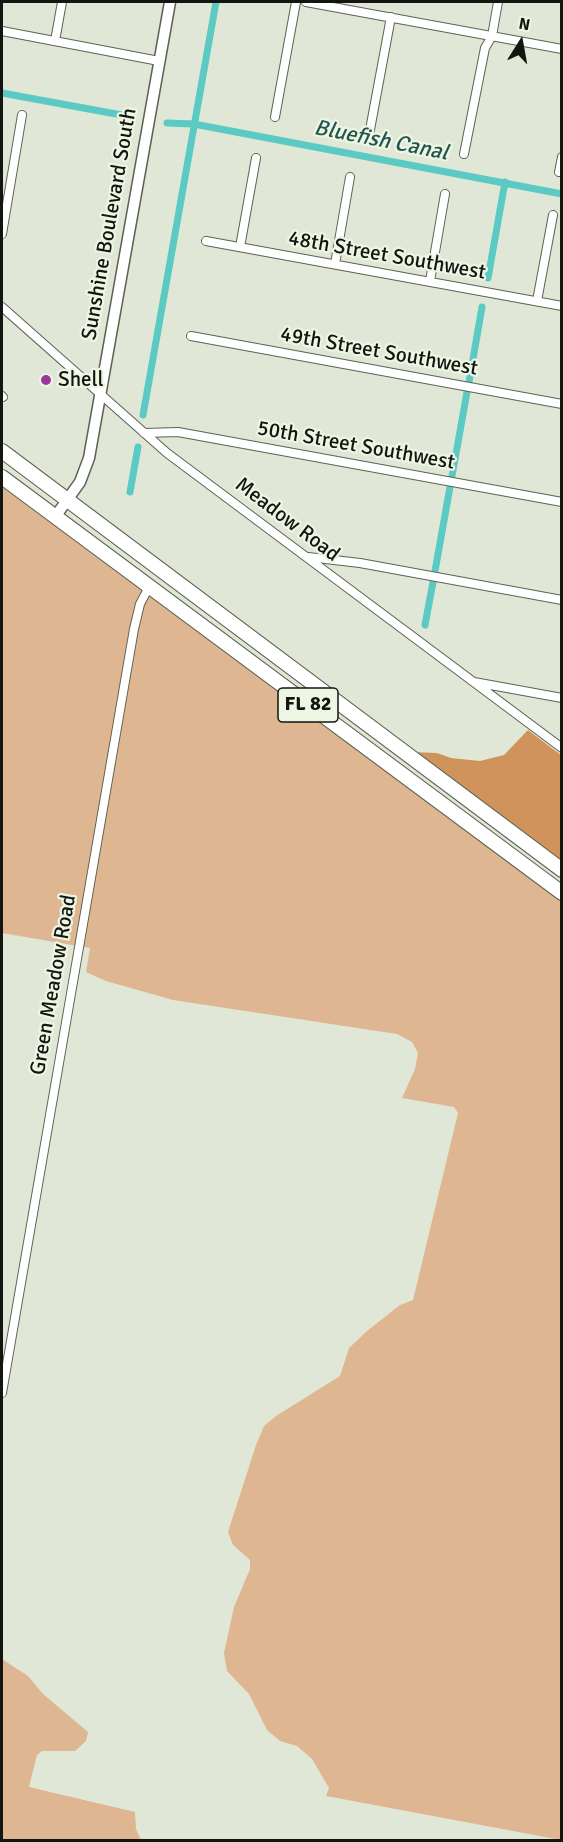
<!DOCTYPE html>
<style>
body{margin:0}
#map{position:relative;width:563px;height:1842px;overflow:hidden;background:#e0e7d6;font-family:Signika,sans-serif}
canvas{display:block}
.frame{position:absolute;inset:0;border:3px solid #131510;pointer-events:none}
.north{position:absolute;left:491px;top:12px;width:60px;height:60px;-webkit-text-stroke:4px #edf5e3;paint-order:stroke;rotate:11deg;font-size:16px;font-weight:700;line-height:24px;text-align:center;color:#131510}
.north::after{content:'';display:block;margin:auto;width:21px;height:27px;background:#131510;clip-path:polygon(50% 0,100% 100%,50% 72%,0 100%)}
</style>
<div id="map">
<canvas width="563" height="1842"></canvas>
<div class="frame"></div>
<div class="north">N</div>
</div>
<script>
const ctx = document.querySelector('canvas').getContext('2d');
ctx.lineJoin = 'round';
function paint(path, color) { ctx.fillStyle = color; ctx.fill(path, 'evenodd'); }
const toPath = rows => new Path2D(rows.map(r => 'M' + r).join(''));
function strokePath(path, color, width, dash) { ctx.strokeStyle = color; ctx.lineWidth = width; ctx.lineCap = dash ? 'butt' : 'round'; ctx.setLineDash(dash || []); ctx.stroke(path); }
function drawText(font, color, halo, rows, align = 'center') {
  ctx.font = font + ' Signika,sans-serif'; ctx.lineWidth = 4.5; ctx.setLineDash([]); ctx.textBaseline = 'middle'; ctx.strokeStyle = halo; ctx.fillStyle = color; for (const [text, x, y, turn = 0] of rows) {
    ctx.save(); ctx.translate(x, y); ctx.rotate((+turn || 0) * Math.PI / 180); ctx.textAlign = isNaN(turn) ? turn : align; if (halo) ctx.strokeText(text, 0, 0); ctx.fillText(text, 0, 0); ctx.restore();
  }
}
const green = toPath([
 [2,481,561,897,561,1840,326,1796,329,1788,312,1759,297,1746,280,1741,267,1730,249,1694,227,1671,224,1653,234,1607,250,1569,250,1560,233,1545,228,1532,256,1445,264,1426,276,1416,340,1376,349,1348,367,1331,400,1305,413,1300,458,1113,454,1107,402,1098,415,1069,418,1053,412,1042,397,1034,173,1000,106,981,86,972,90,948,2,933],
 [2,1659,28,1676,43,1694,88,1732,86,1741,75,1751,42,1751,37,1755,29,1787,135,1812,136,1829,141,1840,2,1840]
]);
const forest = toPath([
 [528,730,561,755,561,866,409,752,437,753,451,758,480,761,504,755]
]);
const canal = toPath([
 [2,93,127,116],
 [167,123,194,124,562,194],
 [488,278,505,182],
 [469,382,482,307],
 [143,415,216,2],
 [452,476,467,392],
 [130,492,138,447],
 [435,571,450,487],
 [425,625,433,582]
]);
const street = toPath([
 [306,2,562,49],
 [2,31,159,61],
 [55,41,62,2],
 [275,117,296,2],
 [369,135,391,17],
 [464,154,485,48,492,36,498,2],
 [559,172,562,157],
 [2,234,22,115],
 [206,241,562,306],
 [240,247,256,158],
 [335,264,350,177],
 [430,281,445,194],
 [537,301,553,215],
 [2,307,167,453,562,748],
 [191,336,562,404],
 [2,396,3,397],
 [144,433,178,432,562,502],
 [308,557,360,563,562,600],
 [474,682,562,698],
 [2,1393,134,629,140,604,149,587]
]);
const secondary = toPath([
 [55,517,80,482,89,458,170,2]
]);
const highway = toPath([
 [2,451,562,870],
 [2,477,562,893]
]);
const markers = [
 [46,380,6,"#9b369b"]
];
const shields = [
 [308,705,60]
];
const shieldNames = [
 ["FL 82",308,705]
];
const streetNames = [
 ["Sunshine Boulevard South",110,224,-80],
 ["48th Street Southwest",387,256,10],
 ["49th Street Southwest",379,352,10],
 ["50th Street Southwest",356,446,10],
 ["Meadow Road",287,520,37],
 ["Green Meadow Road",54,985,-80]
];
const poiNames = [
 ["Shell",58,380]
];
const waterNames = [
 ["Bluefish Canal",381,141,11]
];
paint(green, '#dfb692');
paint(forest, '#cf935b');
strokePath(canal, '#5acac2', 7);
strokePath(street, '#5d6354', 10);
strokePath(secondary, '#5d6354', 13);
strokePath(highway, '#5d6354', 16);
strokePath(street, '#fff', 8);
strokePath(secondary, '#fff', 10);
strokePath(highway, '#fff', 14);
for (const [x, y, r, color] of markers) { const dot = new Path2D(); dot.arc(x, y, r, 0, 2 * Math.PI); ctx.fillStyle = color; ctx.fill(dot); strokePath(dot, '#edf5e3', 2); }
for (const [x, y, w] of shields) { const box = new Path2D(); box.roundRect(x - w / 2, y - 17, w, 34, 4.5); ctx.fillStyle = '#edf5e3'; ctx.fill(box); strokePath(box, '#131510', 1.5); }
drawText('bold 20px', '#131510', null, shieldNames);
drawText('21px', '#131510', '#edf5e3', streetNames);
drawText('21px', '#131510', '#edf5e3', poiNames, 'left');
drawText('italic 22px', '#235451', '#edf5e3', waterNames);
</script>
